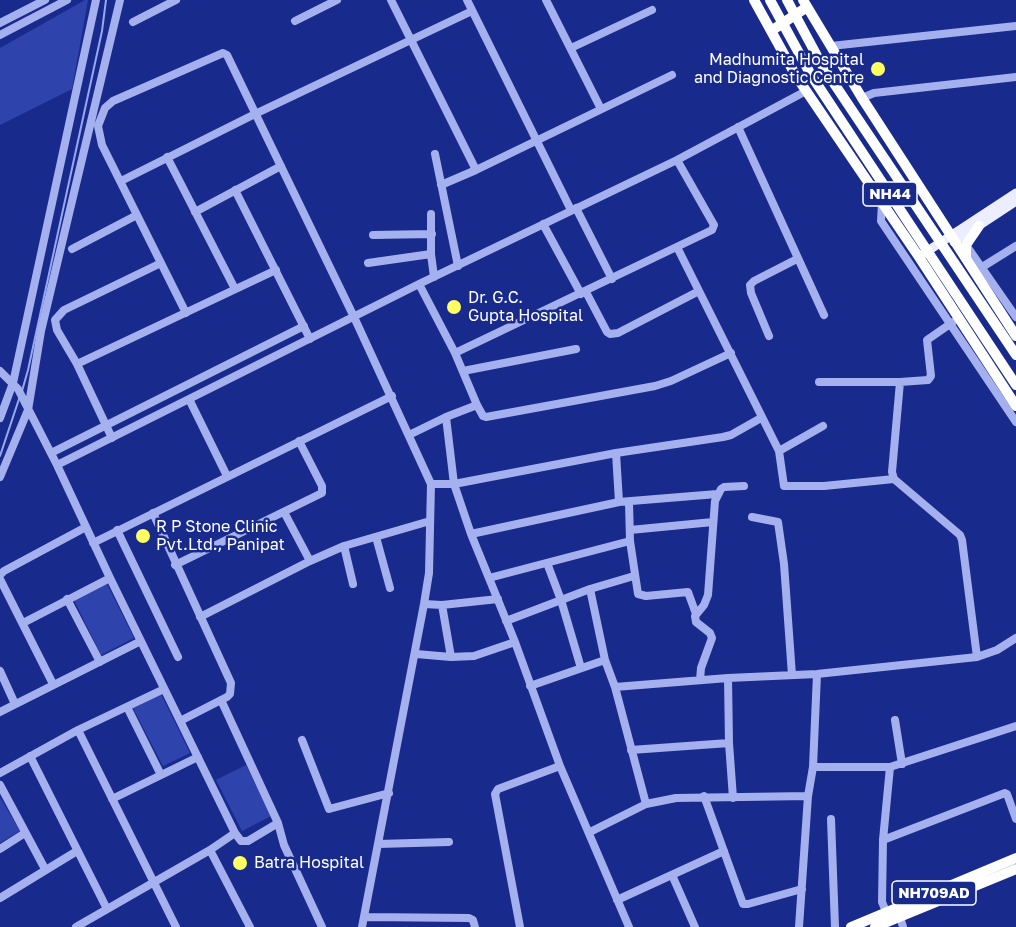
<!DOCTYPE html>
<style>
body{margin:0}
canvas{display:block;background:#192a8d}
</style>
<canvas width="1016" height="927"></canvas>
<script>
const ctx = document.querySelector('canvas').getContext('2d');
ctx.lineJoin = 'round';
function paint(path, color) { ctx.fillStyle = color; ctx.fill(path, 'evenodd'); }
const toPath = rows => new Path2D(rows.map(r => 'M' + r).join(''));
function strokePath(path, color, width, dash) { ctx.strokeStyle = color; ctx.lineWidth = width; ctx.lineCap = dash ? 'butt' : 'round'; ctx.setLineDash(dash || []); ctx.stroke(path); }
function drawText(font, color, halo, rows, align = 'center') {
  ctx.font = font + ' "Golos Text",sans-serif'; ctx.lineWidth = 5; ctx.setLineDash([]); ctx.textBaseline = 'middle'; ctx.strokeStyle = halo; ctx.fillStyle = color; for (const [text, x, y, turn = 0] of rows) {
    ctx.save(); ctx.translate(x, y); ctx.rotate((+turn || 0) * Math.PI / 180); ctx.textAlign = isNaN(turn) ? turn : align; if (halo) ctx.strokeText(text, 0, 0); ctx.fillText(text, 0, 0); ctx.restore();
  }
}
const green = toPath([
 [85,0,88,0,72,89,0,125,0,48],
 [107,584,134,638,101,655,74,600],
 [161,694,190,753,163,766,133,708],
 [246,765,271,816,242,831,216,780],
 [0,797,20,831,0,843]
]);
const stream = toPath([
 [22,391,28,370,102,31,106,0],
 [0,456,20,396]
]);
const minor = toPath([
 [391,0,476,170],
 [467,0,571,210],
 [546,0,601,109],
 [295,21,337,0],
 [133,22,176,0],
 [0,23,45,0],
 [0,35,67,0],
 [831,46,1016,26],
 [571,48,652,10],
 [862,98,874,93,1016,77],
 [738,127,824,315],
 [435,154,458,266],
 [167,157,235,289],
 [121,181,255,114,472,11],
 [441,185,476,170,672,75],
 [235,190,310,339],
 [882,203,881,221,1016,422],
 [576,208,612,279],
 [195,212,281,166],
 [431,214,431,254,434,277],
 [543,224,581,294],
 [373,235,432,234],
 [966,245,1016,317],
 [677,247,779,451,784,486,824,486,894,479],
 [72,249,137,215],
 [368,263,431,254],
 [979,269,1016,246],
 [419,284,455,353,477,405,483,416,486,417,655,386,671,381,731,353],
 [586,292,607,332,610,334,618,333,699,291],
 [186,313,102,145,98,126,105,108,113,101,223,53,227,55,354,317,431,484,429,573,424,604,362,927],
 [769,336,751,293,750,285,754,281,797,259],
 [455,353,712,230,714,225,677,160],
 [77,364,276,270],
 [0,371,18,389,57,465,110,578,235,833,241,841,248,841,278,823],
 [463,371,576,349],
 [819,382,900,382,928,380,931,376,927,340,953,322],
 [900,382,892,472,894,479,960,535,962,540,977,657],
 [189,399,227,476],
 [446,417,454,484,471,534,515,642,560,766,629,927],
 [0,418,13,383,96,0],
 [409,435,446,417,477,405],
 [112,438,77,364,57,330,55,320,64,310,161,263],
 [779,451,823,426],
 [51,453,304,326],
 [616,453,619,502],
 [57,465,419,284,677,160,806,91],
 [0,477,28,410,41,331,120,0],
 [431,484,454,484,616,453,723,437,731,435,761,418],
 [629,502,630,541,638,594,646,596,688,592,696,614],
 [284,512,310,561],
 [153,513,231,683,230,694,227,697,180,721],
 [752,517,778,522,784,564,792,675],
 [117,530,178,657],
 [630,530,713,522],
 [471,534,619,502,717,494],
 [376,537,390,588],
 [93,543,392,396],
 [344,546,353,584],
 [547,563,561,600,581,668],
 [175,565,322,493,322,486,299,441],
 [0,575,4,571,86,527],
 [489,578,630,541],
 [0,579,53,684],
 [590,589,605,660,615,687,646,804],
 [67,599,100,662],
 [424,604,442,605,498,599],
 [442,605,451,657],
 [200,617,310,561,344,546,430,521],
 [506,621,590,589,634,576],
 [23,623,110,578],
 [416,654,451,657,474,656,515,642],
 [0,671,15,704],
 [728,678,729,743,733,798],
 [700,680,701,668,712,638,710,633,696,622,695,616,704,605,708,595,715,501,721,489,724,487,744,486],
 [530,686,605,660],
 [615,687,728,678,817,674,977,657,997,650,1016,638],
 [221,700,278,823,284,845,322,927],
 [127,707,161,775],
 [0,712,141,641],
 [895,720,902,764],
 [78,730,176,927],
 [302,740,329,809,389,793],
 [631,750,729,743],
 [30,756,107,909],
 [813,767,890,767,1016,726],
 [0,773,78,730,164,689],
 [0,785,45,869],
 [704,796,743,904,748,904,802,889],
 [112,799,198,757],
 [831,819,835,927],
 [590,832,646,804,676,798,808,796],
 [883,840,1005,793,1007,794,1016,819],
 [378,844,449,842],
 [0,849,25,833],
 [210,850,250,927],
 [672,875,695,927],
 [0,898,77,851],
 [617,900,724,851],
 [887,914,882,902,883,840,890,767],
 [365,917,469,918,473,920,475,927],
 [900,917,903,927],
 [76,927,210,850,235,833],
 [520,927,495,794,498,789,560,766],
 [799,927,808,796,813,767,817,674]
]);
const major = toPath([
 [954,242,1016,201],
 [923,254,1016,193]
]);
const highway = toPath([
 [754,0,796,76,919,257,1016,406],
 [803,0,862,98,1016,336],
 [771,31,807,7],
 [966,259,966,245,979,226],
 [851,927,1016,858],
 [875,927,1016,869]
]);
const highwayBridge = toPath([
 [770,0,811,75,1016,385],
 [787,0,823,67,1016,355]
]);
const markers = [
 [878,69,8,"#ffff62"],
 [454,307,8,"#ffff62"],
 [143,536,8,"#ffff62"],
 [240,863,8,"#ffff62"]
];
const shields = [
 [890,194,54],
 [934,893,84]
];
const shieldNames = [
 ["NH44",890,194],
 ["NH709AD",934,893]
];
const poiNames = [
 ["Madhumita Hospital",864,60,"right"],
 ["and Diagnostic Centre",864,78,"right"],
 ["Dr. G.C.",468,298],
 ["Gupta Hospital",468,316],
 ["R P Stone Clinic",156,527],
 ["Pvt.Ltd., Panipat",156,545],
 ["Batra Hospital",254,863]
];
paint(green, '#2f43ad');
strokePath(stream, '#97a7f0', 2);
strokePath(minor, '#a5b1ee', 8);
strokePath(major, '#eceeff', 9);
strokePath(highway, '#fff', 10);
strokePath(highwayBridge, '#fff', 10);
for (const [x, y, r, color] of markers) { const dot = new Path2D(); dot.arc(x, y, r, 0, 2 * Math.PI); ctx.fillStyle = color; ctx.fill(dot); strokePath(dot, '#192a8d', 2); }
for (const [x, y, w] of shields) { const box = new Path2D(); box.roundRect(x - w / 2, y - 12, w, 24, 4.5); ctx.fillStyle = '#192a8d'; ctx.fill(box); strokePath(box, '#fff', 1.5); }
drawText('bold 15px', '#fff', null, shieldNames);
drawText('16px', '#fff', '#192a8d', poiNames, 'left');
</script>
